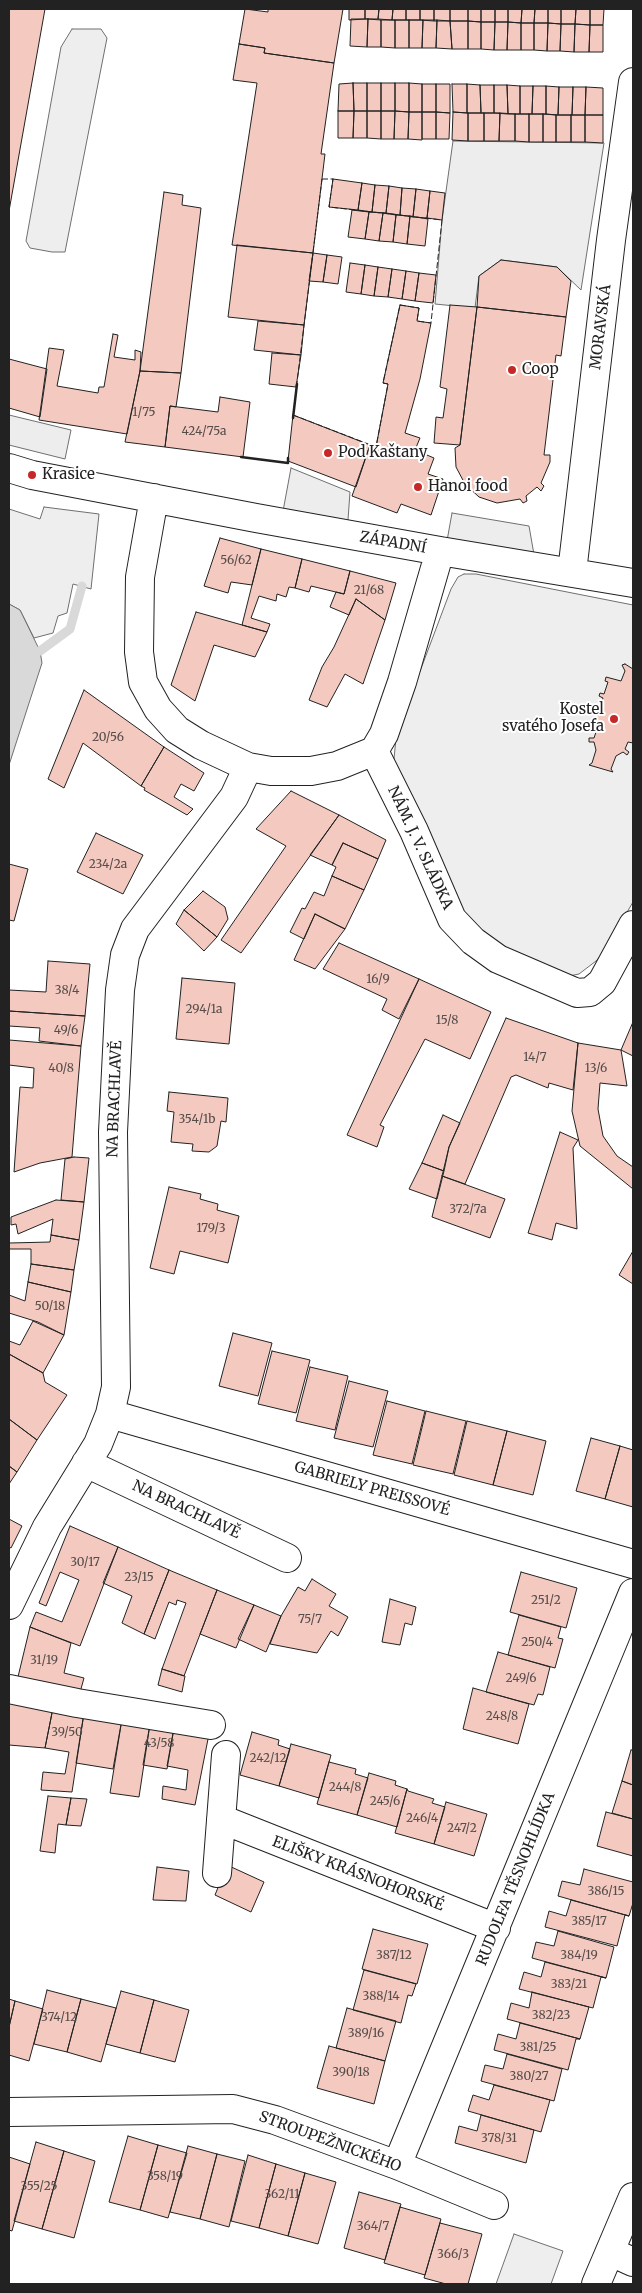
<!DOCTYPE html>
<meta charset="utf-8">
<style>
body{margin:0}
#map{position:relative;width:642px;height:2293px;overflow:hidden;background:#fff;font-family:Merriweather,serif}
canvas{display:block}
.frame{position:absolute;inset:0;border:10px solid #222;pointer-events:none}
</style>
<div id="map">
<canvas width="642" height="2293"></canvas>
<div class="frame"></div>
</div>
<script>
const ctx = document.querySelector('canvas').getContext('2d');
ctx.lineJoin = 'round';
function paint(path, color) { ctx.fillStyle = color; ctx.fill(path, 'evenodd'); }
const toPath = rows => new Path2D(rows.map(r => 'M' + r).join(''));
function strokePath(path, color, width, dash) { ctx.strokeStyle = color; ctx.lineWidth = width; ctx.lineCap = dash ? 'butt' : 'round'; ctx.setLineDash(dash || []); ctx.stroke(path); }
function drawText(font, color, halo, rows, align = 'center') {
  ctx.font = font + ' Merriweather,serif'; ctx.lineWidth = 4; ctx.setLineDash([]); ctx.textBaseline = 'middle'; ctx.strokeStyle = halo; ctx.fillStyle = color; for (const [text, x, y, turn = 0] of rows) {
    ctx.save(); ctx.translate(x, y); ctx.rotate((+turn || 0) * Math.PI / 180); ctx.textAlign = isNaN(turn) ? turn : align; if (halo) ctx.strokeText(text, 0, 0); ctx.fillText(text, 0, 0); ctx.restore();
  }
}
const green = toPath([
 [72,29,101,29,107,38,65,252,52,252,30,248,26,241,61,47,72,29],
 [44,507,99,514,91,589,73,584,67,613,58,616,53,633,34,638,20,610,9,604,9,509,40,519,44,507],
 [464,574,476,574,633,605,633,902,604,952,596,961,579,974,569,976,502,952,465,914,455,901,396,772,394,759,396,738,402,719,451,589,458,577,464,574],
 [514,2234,563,2251,551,2284,496,2284,514,2234]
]);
const parking = toPath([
 [453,141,604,143,581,290,557,267,501,260,479,276,475,308,435,304,442,220,453,141],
 [9,415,71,430,65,459,9,445,9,415],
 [291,468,350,492,347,534,281,522,291,468],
 [452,513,529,526,536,566,445,552,452,513]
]);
const water = toPath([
 [9,604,20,610,40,651,42,663,9,765,9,604]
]);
const stream = toPath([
 [9,655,40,651,70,629,82,586]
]);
const building = toPath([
 [9,9,45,9,9,211,9,9],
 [245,9,268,12,268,9,343,9,334,63,264,53,265,48,239,44,245,9],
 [349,9,365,9,365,19,349,20,349,9],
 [365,9,379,9,378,19,365,19,365,9],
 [379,9,393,9,392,20,378,19,379,9],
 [393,9,406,9,406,20,392,20,393,9],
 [406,9,420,9,420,20,406,20,406,9],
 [420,9,434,9,434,21,420,20,420,9],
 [434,9,450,9,450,21,434,21,434,9],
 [450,9,468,9,468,21,450,21,450,9],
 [468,9,481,9,481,22,468,21,468,9],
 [481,9,495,9,495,22,481,22,481,9],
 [495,9,508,9,508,22,495,22,495,9],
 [508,9,522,9,521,23,508,22,508,9],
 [522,9,535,9,534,23,521,23,522,9],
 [535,9,548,9,548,23,534,23,535,9],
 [548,9,561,9,561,24,548,23,548,9],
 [561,9,576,9,575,24,561,24,561,9],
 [576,9,590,9,590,25,575,24,576,9],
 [590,9,604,9,603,25,590,25,590,9],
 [368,19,381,20,381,47,367,47,368,19],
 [368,19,367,47,350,46,351,19,368,19],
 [381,20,395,20,395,48,381,47,381,20],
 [395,20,409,20,409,48,395,48,395,20],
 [409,20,423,20,422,48,409,48,409,20],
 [423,20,437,20,436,48,422,48,423,20],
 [437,20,450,21,452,49,436,48,437,20],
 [450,21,468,21,468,49,452,49,450,21],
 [468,21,481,22,481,49,468,49,468,21],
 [481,22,495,22,494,50,481,49,481,22],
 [495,22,508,22,507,50,494,50,495,22],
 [508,22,521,23,521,50,507,50,508,22],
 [521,23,534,23,534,50,521,50,521,23],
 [534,23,548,23,547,51,534,50,534,23],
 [548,23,561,24,560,51,547,51,548,23],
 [561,24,575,24,574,52,560,51,561,24],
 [575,24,590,25,589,52,574,52,575,24],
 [590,25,603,25,603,52,589,52,590,25],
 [239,44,265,48,264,53,334,63,321,154,325,154,313,253,232,245,257,83,233,80,239,44],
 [353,83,367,83,367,111,354,111,353,83],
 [353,83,354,111,338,111,339,84,353,83],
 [367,83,381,83,381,111,367,111,367,83],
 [381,83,395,83,395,111,381,111,381,83],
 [395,83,409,83,409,112,395,111,395,83],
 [409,83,422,84,422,112,409,112,409,83],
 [422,84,436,84,436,112,422,112,422,84],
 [436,84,450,84,450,113,436,112,436,84],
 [452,84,467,84,467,113,453,112,452,84],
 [467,84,480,85,481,113,467,113,467,84],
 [480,85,494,85,494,113,481,113,480,85],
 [494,85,507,85,508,114,494,113,494,85],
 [507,85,520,86,520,114,508,114,507,85],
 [520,86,533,86,532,114,520,114,520,86],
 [533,86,546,86,546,114,532,114,533,86],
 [546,86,559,87,558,115,546,114,546,86],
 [559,87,573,87,572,115,558,115,559,87],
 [573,87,586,87,585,115,572,115,573,87],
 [586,87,603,88,603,115,585,115,586,87],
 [338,111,354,111,353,138,338,138,338,111],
 [354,111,367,111,367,138,353,138,354,111],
 [367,111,381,111,381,139,367,138,367,111],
 [381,111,395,111,394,139,381,139,381,111],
 [395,111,409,112,408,139,394,139,395,111],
 [409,112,422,112,422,140,408,139,409,112],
 [422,112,436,112,436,139,422,139,422,112],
 [436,112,450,113,449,139,436,139,436,112],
 [453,112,468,113,468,141,452,140,453,112],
 [468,113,484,113,484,141,468,141,468,113],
 [484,113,500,113,499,141,484,141,484,113],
 [500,113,515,114,515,141,499,141,500,113],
 [515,114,529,114,529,142,515,141,515,114],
 [529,114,543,114,543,142,529,142,529,114],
 [543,114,556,115,556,142,543,142,543,114],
 [556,115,571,115,571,142,556,142,556,115],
 [571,115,585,115,585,142,571,142,571,115],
 [585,115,603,115,603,143,585,142,585,115],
 [333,179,362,183,358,210,329,207,333,179],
 [362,183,375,185,372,212,358,210,362,183],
 [375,185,389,186,386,213,372,212,375,185],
 [389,186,402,188,400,215,386,213,389,186],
 [402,188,416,189,413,217,400,215,402,188],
 [416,189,430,191,427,218,413,217,416,189],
 [430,191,445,193,442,220,427,218,430,191],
 [164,192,183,195,182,205,201,208,181,373,140,371,164,192],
 [352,210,369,212,365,239,348,237,352,210],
 [369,212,383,213,379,241,365,239,369,212],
 [383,213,396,215,393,242,379,241,383,213],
 [396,215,410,216,407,244,393,242,396,215],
 [410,216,428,219,425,246,407,244,410,216],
 [237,245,313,253,304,325,228,317,237,245],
 [313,253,327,255,323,282,309,281,313,253],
 [327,255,342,257,338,284,323,282,327,255],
 [501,260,557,267,571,281,566,317,477,307,479,276,501,260],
 [350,263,365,265,361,294,346,292,350,263],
 [365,265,378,267,374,296,361,294,365,265],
 [378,267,392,269,388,297,374,296,378,267],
 [392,269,406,271,402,299,388,297,392,269],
 [406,271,419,273,415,301,402,299,406,271],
 [419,273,436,275,433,303,415,301,419,273],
 [400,305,419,308,417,321,431,323,420,379,405,433,420,438,415,450,434,458,428,474,443,479,431,515,401,504,397,513,352,496,370,445,376,447,388,384,383,383,400,305],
 [450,305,477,307,460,445,434,443,436,417,443,418,447,389,440,387,450,305],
 [477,307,566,317,561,356,556,355,544,455,550,455,550,462,541,483,544,486,541,491,537,487,526,496,527,501,523,503,520,499,497,503,479,497,465,484,456,467,455,448,460,445,477,307],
 [258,321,304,325,301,355,254,350,258,321],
 [113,334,118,335,114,357,135,360,135,350,141,352,140,371,127,434,39,420,49,348,64,350,57,386,98,393,99,387,104,387,113,334],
 [272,353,301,355,296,387,269,384,272,353],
 [9,359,47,369,40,417,9,408,9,359],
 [140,371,181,373,176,407,170,406,165,447,125,442,140,371],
 [220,397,250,402,243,457,165,447,170,406,218,412,220,397],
 [293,415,370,445,356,487,288,461,293,415],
 [220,538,261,549,252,585,231,582,228,593,204,586,220,538],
 [261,549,302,559,295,588,289,587,286,597,277,594,276,601,259,596,251,618,270,624,267,632,242,625,261,549],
 [302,559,350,571,344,594,311,586,309,592,295,588,302,559],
 [350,571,396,583,385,620,356,599,349,615,330,607,336,592,344,594,350,571],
 [356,599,385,620,363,684,345,674,327,707,309,700,322,667,334,647,356,599],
 [196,612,267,632,255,657,214,645,195,701,171,685,196,612],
 [625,664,633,669,633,743,628,742,625,749,629,752,627,755,623,752,616,756,611,769,613,772,589,765,592,763,596,750,594,742,589,742,589,738,594,738,596,732,589,729,590,725,593,726,597,714,594,713,595,709,599,710,603,698,599,696,600,693,604,694,608,682,605,681,606,677,621,681,625,671,622,665,625,664],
 [84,690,164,747,141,786,83,743,64,788,48,779,84,690],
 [164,747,204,773,194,791,181,784,174,797,193,809,187,815,144,790,145,788,141,786,164,747],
 [291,791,339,815,241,953,221,940,286,846,256,829,291,791],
 [339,815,386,840,378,859,343,843,332,865,310,855,339,815],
 [96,833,143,855,123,894,77,872,96,833],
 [343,843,378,859,364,890,332,876,336,867,332,865,343,843],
 [9,864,28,869,14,921,9,920,9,864],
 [332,876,364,890,345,929,315,914,304,939,290,932,302,908,305,909,314,892,324,896,332,876],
 [203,891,225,907,228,919,217,937,184,910,203,891],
 [184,910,217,937,204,951,176,924,184,910],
 [315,914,345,929,315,969,294,960,315,914],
 [339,943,419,979,399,1019,382,1010,387,999,323,969,339,943],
 [48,961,90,964,85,1016,9,1011,9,990,46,992,48,961],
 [182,978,235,983,229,1044,176,1039,182,978],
 [419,979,491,1012,470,1059,425,1039,380,1125,384,1127,377,1147,347,1135,419,979],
 [9,1011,85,1016,81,1046,39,1041,40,1028,9,1026,9,1011],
 [506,1018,578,1043,573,1090,549,1083,548,1088,516,1075,511,1077,465,1184,442,1176,449,1147,506,1018],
 [633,1022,633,1056,621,1050,633,1022],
 [9,1040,81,1046,72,1157,40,1163,14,1172,20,1087,33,1088,34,1068,9,1065,9,1040],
 [578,1043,621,1050,627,1086,600,1083,598,1109,603,1136,617,1156,633,1167,633,1189,580,1146,572,1111,578,1043],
 [169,1092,228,1098,226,1122,221,1121,217,1146,209,1152,192,1151,193,1144,171,1142,174,1112,167,1111,169,1092],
 [443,1115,460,1123,449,1147,444,1171,422,1163,443,1115],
 [560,1132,578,1140,573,1148,577,1229,556,1223,552,1240,528,1233,560,1132],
 [74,1157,89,1158,84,1202,61,1200,65,1159,74,1157],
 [422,1163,444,1171,437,1199,409,1189,422,1163],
 [442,1176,505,1199,490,1238,432,1217,442,1176],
 [169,1187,201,1194,200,1199,218,1204,217,1210,239,1216,228,1263,180,1251,174,1274,150,1268,169,1187],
 [56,1200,84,1202,79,1240,51,1235,53,1219,18,1234,16,1224,11,1225,11,1217,56,1200],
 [51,1235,79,1240,74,1270,31,1264,31,1249,9,1249,9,1243,50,1242,51,1235],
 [633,1251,633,1284,619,1275,633,1251],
 [31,1264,74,1270,71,1292,28,1282,31,1264],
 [28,1282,71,1292,64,1335,38,1322,9,1313,9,1295,25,1301,28,1282],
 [33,1321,64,1335,43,1373,9,1354,9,1341,20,1345,33,1321],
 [233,1333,272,1343,258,1396,219,1386,233,1333],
 [272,1351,310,1360,296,1413,258,1404,272,1351],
 [9,1354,43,1373,45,1382,67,1395,37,1440,9,1419,9,1354],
 [310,1367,348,1376,335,1430,296,1421,310,1367],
 [349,1381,388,1391,373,1447,334,1438,349,1381],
 [387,1401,425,1411,412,1464,373,1455,387,1401],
 [426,1411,466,1421,453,1474,413,1465,426,1411],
 [9,1419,37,1440,17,1472,9,1466,9,1419],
 [467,1421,507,1431,493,1485,454,1475,467,1421],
 [507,1431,546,1441,533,1495,493,1485,507,1431],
 [591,1438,620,1446,605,1499,576,1491,591,1438],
 [620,1446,633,1450,633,1507,605,1499,620,1446],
 [9,1466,17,1472,9,1484,9,1466],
 [9,1519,22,1526,11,1548,9,1547,9,1519],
 [70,1526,118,1547,80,1646,30,1627,36,1612,62,1622,79,1580,60,1572,46,1606,39,1603,70,1526],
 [118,1547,169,1570,144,1634,122,1623,132,1596,103,1583,118,1547],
 [169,1570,217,1590,184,1676,162,1669,186,1603,177,1600,176,1605,169,1602,155,1639,144,1634,169,1570],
 [521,1572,577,1588,566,1628,510,1612,521,1572],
 [312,1579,336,1594,329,1606,348,1617,338,1636,331,1631,317,1653,270,1644,281,1616,298,1587,305,1591,312,1579],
 [217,1590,254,1605,236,1648,200,1634,217,1590],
 [390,1599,416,1607,412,1625,405,1623,400,1645,382,1642,390,1599],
 [254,1605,281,1616,266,1652,238,1639,254,1605],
 [519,1615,561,1627,558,1638,563,1639,555,1668,508,1655,519,1615],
 [30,1627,71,1643,64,1673,84,1678,79,1696,17,1681,30,1627],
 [498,1652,550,1667,543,1695,538,1694,534,1705,486,1692,498,1652],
 [162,1669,185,1676,182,1692,158,1685,162,1669],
 [473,1688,529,1704,518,1744,463,1729,473,1688],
 [9,1701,53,1708,45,1748,9,1745,9,1701],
 [53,1708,84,1713,72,1792,41,1790,43,1772,65,1774,69,1752,45,1748,53,1708],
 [84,1713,122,1719,113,1769,76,1763,84,1713],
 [122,1719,150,1724,139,1797,110,1793,122,1719],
 [150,1724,174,1728,167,1769,143,1765,150,1724],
 [174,1728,209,1734,195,1805,162,1799,163,1786,186,1790,188,1770,167,1766,174,1728],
 [252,1732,279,1740,278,1745,290,1749,279,1786,240,1775,252,1732],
 [291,1744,331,1755,319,1798,279,1786,291,1744],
 [631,1750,633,1750,633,1785,622,1781,631,1750],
 [329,1762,356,1769,355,1774,368,1778,357,1815,317,1804,329,1762],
 [369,1773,396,1781,395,1785,407,1789,397,1827,357,1815,369,1773],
 [622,1781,633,1785,633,1819,612,1813,622,1781],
 [407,1789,408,1791,434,1799,432,1803,445,1807,434,1844,395,1833,407,1789],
 [48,1796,71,1798,66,1825,58,1824,55,1853,40,1851,48,1796],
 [71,1798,87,1799,81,1826,66,1825,71,1798],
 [446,1802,487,1814,474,1856,434,1844,446,1802],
 [606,1812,633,1819,633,1856,597,1846,606,1812],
 [227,1865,264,1882,251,1912,215,1895,227,1865],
 [157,1867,189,1871,186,1901,153,1900,157,1867],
 [584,1869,633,1882,633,1903,629,1916,558,1896,562,1881,580,1885,584,1869],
 [571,1900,629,1916,625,1915,617,1946,545,1927,549,1911,566,1916,571,1900],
 [373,1929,428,1944,417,1984,362,1969,373,1929],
 [558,1931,614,1947,606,1978,532,1958,536,1942,554,1946,558,1931],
 [545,1962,606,1978,601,1977,593,2008,519,1989,524,1972,541,1977,545,1962],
 [364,1970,416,1984,412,1996,408,1995,401,2023,353,2010,364,1970],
 [47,1990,81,1999,67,2052,34,2044,47,1990],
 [121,1991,154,2000,140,2053,106,2044,121,1991],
 [532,1992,589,2007,580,2039,507,2019,511,2003,529,2008,532,1992],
 [9,1999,15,2001,9,2027,9,1999],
 [81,1999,116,2008,101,2062,67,2052,81,1999],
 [154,2000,189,2010,175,2062,140,2053,154,2000],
 [15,2001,43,2009,29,2061,9,2055,9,2027,15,2001],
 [347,2008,396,2021,385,2061,336,2048,347,2008],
 [520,2023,580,2039,576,2039,568,2070,494,2050,498,2034,516,2039,520,2023],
 [329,2046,385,2061,374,2104,317,2088,329,2046],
 [507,2054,562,2069,554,2101,481,2081,485,2065,503,2069,507,2054],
 [494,2085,550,2100,541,2132,468,2111,473,2095,489,2100,494,2085],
 [481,2115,534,2130,526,2163,455,2143,459,2126,477,2131,481,2115],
 [128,2136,158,2145,140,2210,109,2202,128,2136],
 [36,2142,64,2151,42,2229,14,2221,36,2142],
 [158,2145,187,2153,168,2218,140,2210,158,2145],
 [188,2146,217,2154,200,2219,170,2212,188,2146],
 [64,2151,95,2161,74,2238,42,2229,64,2151],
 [217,2154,245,2161,229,2227,200,2219,217,2154],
 [248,2155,276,2164,259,2228,231,2221,248,2155],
 [9,2157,30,2164,12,2231,9,2230,9,2157],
 [276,2164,305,2173,288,2236,259,2228,276,2164],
 [305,2173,336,2182,318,2244,288,2236,305,2173],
 [359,2192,401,2204,385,2260,344,2248,359,2192],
 [400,2207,441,2219,425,2275,384,2263,400,2207],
 [440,2223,482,2234,468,2284,446,2284,424,2278,440,2223]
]);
const minor = toPath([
 [9,468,32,475,256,518,440,551,633,583],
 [154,498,140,577,139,652,143,682,158,709,177,730,201,745,248,767,271,771,311,771,337,766,374,751],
 [440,551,402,682,384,734,374,751,414,831,452,919,473,941,498,959,577,993,590,992,602,982,633,925],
 [572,572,611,240,633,82],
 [110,1414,633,1564],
 [86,1463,287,1558],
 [9,1605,47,1527,98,1444,110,1414,116,1387,113,1132,120,990,125,955,135,929,234,797,248,767],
 [9,1689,77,1703,211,1725],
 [221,1819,496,1928],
 [217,1873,226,1755],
 [9,2112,233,2109,275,2120,397,2165,494,2205],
 [397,2165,633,1593],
 [611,2252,633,2262],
 [596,2284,633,2197]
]);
const fence = toPath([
 [322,179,333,179,329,207,442,220,431,323,417,321,419,308,400,305,383,383,388,384,376,447,293,415,322,179]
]);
const wall = toPath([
 [293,418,297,384],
 [241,457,288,463,288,458]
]);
const markers = [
 [512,370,5,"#c62828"],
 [328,453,5,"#c62828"],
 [32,475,5,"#c62828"],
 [418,487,5,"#c62828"],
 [614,719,5,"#c62828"]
];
const numberNames = [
 ["1/75",144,413],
 ["424/75a",204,432],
 ["56/62",236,561],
 ["21/68",369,591],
 ["20/56",108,738],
 ["234/2a",108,865],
 ["16/9",378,980],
 ["38/4",67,991],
 ["294/1a",204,1010],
 ["15/8",447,1021],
 ["49/6",66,1031],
 ["14/7",535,1058],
 ["40/8",61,1069],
 ["13/6",596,1069],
 ["354/1b",197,1120],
 ["372/7a",468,1210],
 ["179/3",211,1229],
 ["50/18",50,1307],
 ["30/17",85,1563],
 ["23/15",139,1578],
 ["251/2",546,1601],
 ["75/7",310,1620],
 ["250/4",537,1643],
 ["31/19",44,1661],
 ["249/6",521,1679],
 ["248/8",502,1717],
 ["39/50",67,1733],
 ["43/58",159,1744],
 ["242/12",268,1759],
 ["244/8",345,1788],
 ["245/6",385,1802],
 ["246/4",422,1819],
 ["247/2",462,1829],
 ["386/15",606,1892],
 ["385/17",589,1922],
 ["387/12",394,1956],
 ["384/19",579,1956],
 ["383/21",569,1985],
 ["388/14",381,1997],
 ["382/23",551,2016],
 ["374/12",59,2018],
 ["389/16",366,2034],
 ["381/25",538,2048],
 ["390/18",351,2073],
 ["380/27",529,2077],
 ["378/31",499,2139],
 ["358/19",165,2177],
 ["355/25",39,2187],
 ["362/11",282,2195],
 ["364/7",373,2227],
 ["366/3",453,2255]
];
const streetNames = [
 ["MORAVSKÁ",601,327,-83],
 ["ZÁPADNÍ",393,543,10],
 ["NÁM. J. V. SLÁDKA",420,848,65],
 ["NA BRACHLAVĚ",115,1099,-88],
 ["GABRIELY PREISSOVÉ",372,1489,16],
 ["NA BRACHLAVĚ",186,1510,25],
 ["ELIŠKY KRÁSNOHORSKÉ",358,1874,21],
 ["RUDOLFA TĚSNOHLÍDKA",516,1879,-68],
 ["STROUPEŽNICKÉHO",330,2142,20]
];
const poiNames = [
 ["Coop",522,370],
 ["Pod Kaštany",338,453],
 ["Krasice",42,475],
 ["Hanoi food",428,487],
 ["Kostel",604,710,"right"],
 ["svatého Josefa",604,727,"right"]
];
paint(green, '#eee');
strokePath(green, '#6f6f6f', 1);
paint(parking, '#ededed');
strokePath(parking, '#6f6f6f', 1);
paint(water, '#d9d9d9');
strokePath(water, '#6f6f6f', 1);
strokePath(stream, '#d9d9d9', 9);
paint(building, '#f3c9c0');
strokePath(building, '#222', 1);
strokePath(minor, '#222', 30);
strokePath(minor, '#fff', 28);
strokePath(fence, '#222', 1, [6, 2.5]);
strokePath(wall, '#222', 2.5);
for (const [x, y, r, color] of markers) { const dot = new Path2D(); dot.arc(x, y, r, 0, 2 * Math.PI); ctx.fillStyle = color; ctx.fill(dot); strokePath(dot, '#fff', 2); }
drawText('12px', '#564c4a', null, numberNames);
drawText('15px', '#222', '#fff', streetNames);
drawText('15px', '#222', '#fff', poiNames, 'left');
</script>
